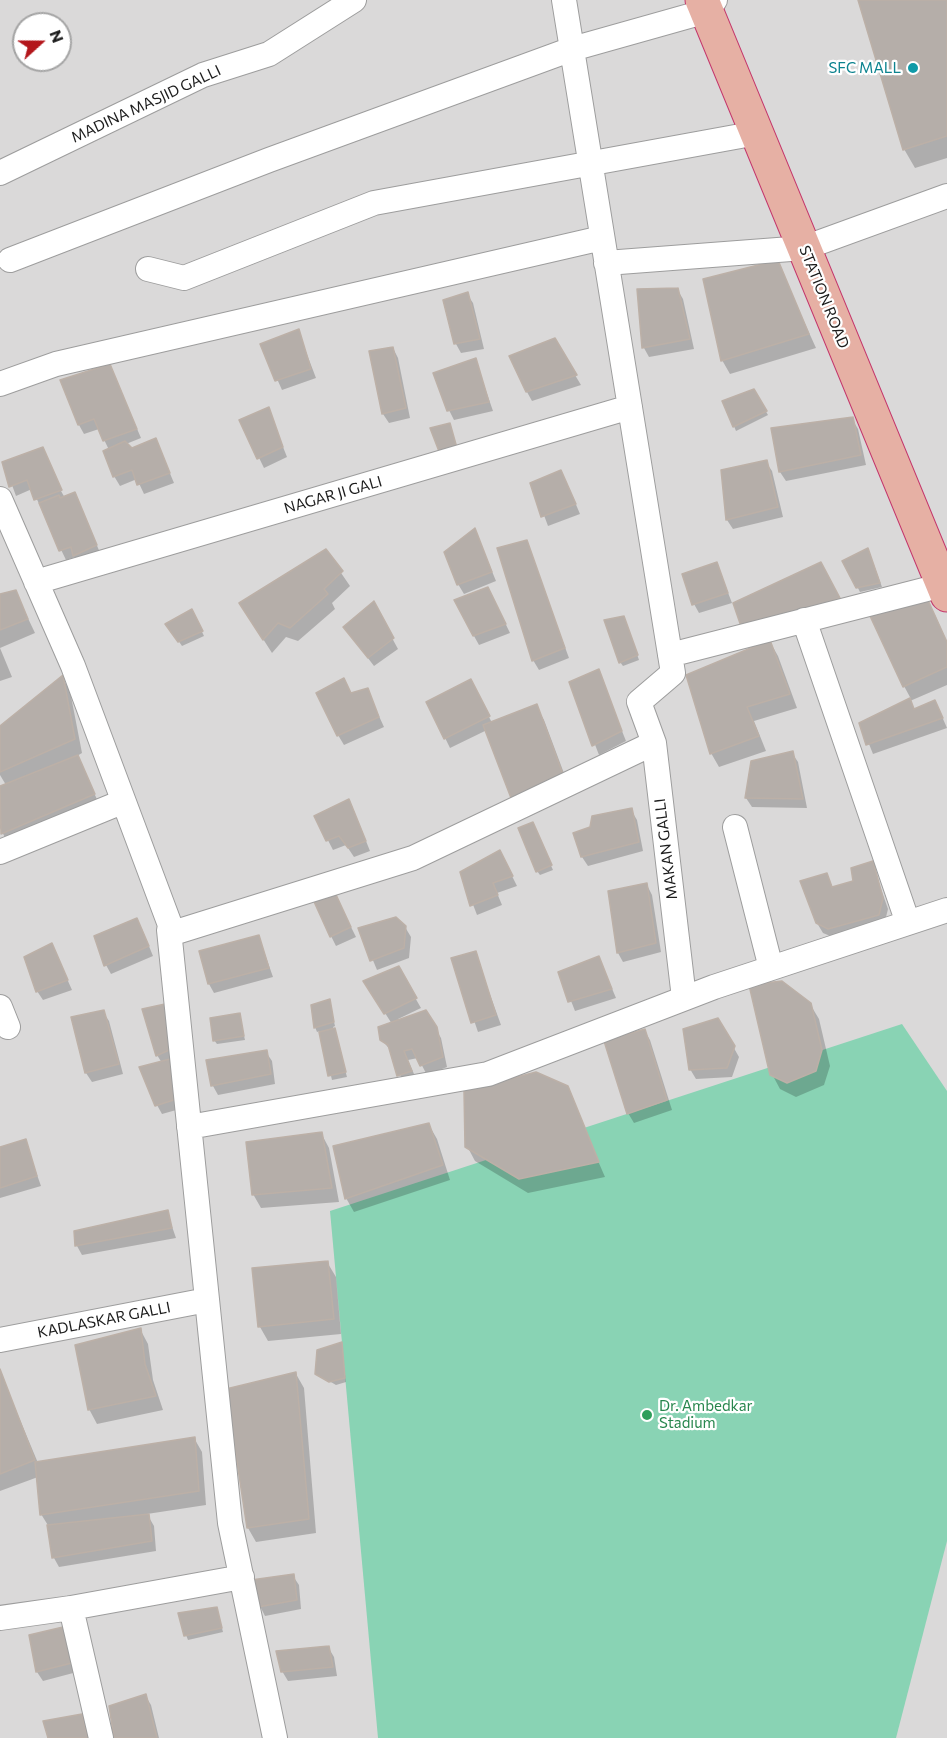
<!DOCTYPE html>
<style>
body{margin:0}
#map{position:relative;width:947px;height:1738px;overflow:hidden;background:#ece9e3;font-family:Commissioner,sans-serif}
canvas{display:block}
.north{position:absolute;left:12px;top:12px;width:60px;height:60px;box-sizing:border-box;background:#fff;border:2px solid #a4a4a4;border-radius:50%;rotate:69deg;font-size:16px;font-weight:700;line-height:24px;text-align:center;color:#1c1c1c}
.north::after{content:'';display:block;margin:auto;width:21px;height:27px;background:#b3161b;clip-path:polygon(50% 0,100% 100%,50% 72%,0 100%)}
</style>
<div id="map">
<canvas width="947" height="1738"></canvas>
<div class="north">N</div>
</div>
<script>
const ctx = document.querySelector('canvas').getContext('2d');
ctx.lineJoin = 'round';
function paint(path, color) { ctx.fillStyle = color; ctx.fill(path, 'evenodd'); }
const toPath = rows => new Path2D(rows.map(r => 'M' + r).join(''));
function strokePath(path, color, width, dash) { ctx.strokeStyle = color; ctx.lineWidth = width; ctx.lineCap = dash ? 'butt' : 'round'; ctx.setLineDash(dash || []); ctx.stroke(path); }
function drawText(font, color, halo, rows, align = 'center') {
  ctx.font = font + ' Commissioner,sans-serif'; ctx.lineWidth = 4.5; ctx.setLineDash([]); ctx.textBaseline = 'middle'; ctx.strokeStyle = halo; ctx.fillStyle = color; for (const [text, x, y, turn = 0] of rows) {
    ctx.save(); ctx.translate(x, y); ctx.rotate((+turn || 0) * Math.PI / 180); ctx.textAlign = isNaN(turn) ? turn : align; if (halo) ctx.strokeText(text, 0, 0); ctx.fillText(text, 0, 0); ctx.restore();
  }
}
const residential = toPath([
 [0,0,947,0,947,1738,0,1738],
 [24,24,60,24,60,60,24,60]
]);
const pitch = toPath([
 [902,1024,947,1091,947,1541,896,1738,378,1738,330,1211]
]);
const shadow = toPath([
 [859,0,947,0,947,158,915,168,904,149],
 [777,262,816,348,730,374,722,360],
 [677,289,683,299,694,349,649,357,644,348,639,291],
 [467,294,473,303,484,349,461,353,456,344,445,301],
 [298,331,316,378,282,390,262,345],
 [554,340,581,385,532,401,527,392],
 [393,348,398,358,410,418,389,423,383,414],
 [475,359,493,411,454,420,449,410],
 [110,366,141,438,126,444,131,450,156,440,174,483,144,494,137,479,120,486,114,476,109,450,99,429,84,434,79,425,62,381],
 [754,391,768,415,736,431,724,402],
 [268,409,287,457,264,468,241,421],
 [852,419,858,429,866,465,786,481,780,472],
 [766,462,772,471,783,517,733,529,727,520],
 [4,463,57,484,65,498,75,494,101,555,80,565,75,557,66,560,32,489,16,496],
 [566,481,580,514,548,526,532,483],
 [475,530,496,581,464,594,458,584],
 [526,542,569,658,539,670,533,660],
 [326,551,350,586,332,603,335,609,298,641,286,637,272,653,249,617],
 [870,554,882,587,860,592,844,561],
 [717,564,732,603,699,613,694,604],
 [15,591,35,633,0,648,0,596],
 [493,598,510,633,479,645,474,636],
 [373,603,398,649,374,666,345,628],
 [192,611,204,636,182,646,167,624],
 [935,615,947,642,947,685,910,701,915,710,940,712,947,728,873,754,861,724,911,699,904,686],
 [626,622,639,660,623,666,620,662],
 [770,642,778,656,797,708,754,721,766,751,719,767,711,753],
 [0,648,12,677,0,681],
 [598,671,626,741,599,755,571,682],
 [62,677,70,691,82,753,77,756,101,808,10,847,0,828,0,788,6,785,0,775,0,728],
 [367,690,384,727,344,745,338,735,351,695],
 [476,690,492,723,536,706,544,720,571,792,487,730,450,748,428,703],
 [792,753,798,762,807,808,752,807,746,798],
 [631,810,637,820,643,851,588,866,582,857],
 [354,811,370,851,354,857,346,845,333,850,316,817],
 [534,828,553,870,540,875,537,871],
 [505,862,517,886,497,893,502,905,477,915,461,873],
 [872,863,888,909,884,925,835,938,823,933,817,923,826,875,833,888,855,882],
 [647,885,652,895,661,952,623,962,618,953],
 [335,895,356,937,336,946,331,936],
 [405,927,411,937,409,958,377,970,360,929],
 [142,929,153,956,111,974,106,965],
 [259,937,273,977,214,993,209,984],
 [52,945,72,990,43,1000,37,991],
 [475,953,501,1025,478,1032,453,959],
 [599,958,616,998,575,1011,560,973],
 [398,968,421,1008,398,1019,399,1021,435,1028,441,1038,447,1067,427,1075,418,1058,408,1060,417,1081,404,1085,392,1052,381,1039,392,1024,371,991],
 [329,1001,335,1026,333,1027,347,1077,332,1080,320,1031,317,1032,315,1027],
 [810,1004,819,1019,830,1066,824,1085,796,1097,780,1089,772,1074],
 [164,1005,187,1107,162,1114,157,1105,162,1063,157,1055],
 [103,1012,109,1021,123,1074,92,1082,86,1073,73,1018],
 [239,1014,245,1040,217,1044,214,1040],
 [718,1020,739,1057,732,1077,696,1079,690,1069],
 [644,1030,650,1040,672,1110,634,1123,628,1113],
 [266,1052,272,1061,275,1084,218,1095,213,1086,208,1061],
 [566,1087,605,1177,528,1193,475,1161,467,1146],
 [429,1125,437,1139,450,1180,354,1212,346,1198],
 [321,1133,329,1148,339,1202,261,1208,253,1194],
 [25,1141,41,1186,0,1198,0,1149],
 [167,1212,176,1238,82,1255,77,1246,76,1232],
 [327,1262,336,1277,341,1334,268,1341,260,1327],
 [140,1329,148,1344,153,1380,163,1410,97,1424,89,1409],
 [341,1344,346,1382,336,1385,317,1374],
 [0,1372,38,1463,194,1438,202,1452,206,1505,147,1514,154,1526,156,1551,59,1567,54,1558,49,1527,41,1514,38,1477,0,1491],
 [296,1374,304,1388,316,1533,256,1542,248,1528],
 [293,1576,299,1585,301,1609,265,1616,260,1606],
 [218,1613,223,1632,188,1640,186,1635],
 [30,1637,68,1638,77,1672,43,1681,37,1672],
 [328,1647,334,1657,337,1676,288,1681,282,1671],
 [145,1695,151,1705,159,1738,116,1738]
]);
const building = toPath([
 [858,0,947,0,947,136,903,150,858,0],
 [778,260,809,334,721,361,703,279,778,260],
 [678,288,690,339,642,348,637,289,678,288],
 [468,292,480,339,454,344,443,300,468,292],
 [299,329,311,369,275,381,260,344,299,329],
 [555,338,577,375,526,392,509,356,555,338],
 [393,347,406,408,382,414,369,351,393,347],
 [476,358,489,402,447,411,433,373,476,358],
 [110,364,137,429,103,441,94,419,78,425,60,380,110,364],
 [754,389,767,411,733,427,722,401,754,389],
 [269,407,283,447,257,459,239,420,269,407],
 [853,417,861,455,779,472,771,428,853,417],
 [450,423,457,448,440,454,430,428,450,423],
 [156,438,170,473,137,485,132,470,113,477,103,451,125,441,132,448,156,438],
 [43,447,62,490,34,500,27,480,9,487,2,462,43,447],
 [767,460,778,507,726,520,721,470,767,460],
 [561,470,576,504,541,517,530,483,561,470],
 [75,492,97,545,73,556,71,547,59,551,39,503,59,495,60,498,75,492],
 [475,528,492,572,457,585,444,552,475,528],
 [527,540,565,648,532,661,497,548,527,540],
 [868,548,880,583,856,588,842,561,868,548],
 [326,549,343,571,324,589,328,594,290,628,278,623,263,640,239,603,326,549],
 [717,562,728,593,692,605,682,574,717,562],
 [821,562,840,598,744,635,733,603,821,562],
 [488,587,506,624,473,636,454,600,488,587],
 [16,590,28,619,0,630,0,594,16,590],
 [927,598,947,642,947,667,903,687,870,616,927,598],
 [374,601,394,638,368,658,343,627,374,601],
 [192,609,203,631,178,642,165,624,192,609],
 [624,616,638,655,619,663,604,620,624,616],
 [770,640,790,694,747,707,759,736,710,754,686,675,770,640],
 [599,669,622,731,592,746,569,682,599,669],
 [63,675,75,739,0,772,0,726,63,675],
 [344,678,351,693,368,688,379,717,337,736,316,693,344,678],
 [471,679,490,716,444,739,426,702,471,679],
 [910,698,914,709,935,700,943,718,866,745,859,723,910,698],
 [537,704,564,777,511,798,483,725,537,704],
 [793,751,803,799,745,798,751,761,793,751],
 [78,755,95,794,1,834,0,786,78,755],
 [349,799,366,841,348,848,339,836,326,841,314,816,349,799],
 [632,808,639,842,581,857,573,833,590,827,592,816,632,808],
 [533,822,552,865,536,872,518,828,533,822],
 [500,850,513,876,493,883,498,895,470,906,460,872,500,850],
 [873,861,883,898,879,915,828,929,816,923,800,881,827,873,832,887,853,881,851,868,873,861],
 [647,883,656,943,617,953,608,891,647,883],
 [332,886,351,927,330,937,311,895,332,886],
 [396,917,406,926,404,948,370,961,358,928,396,917],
 [137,918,149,946,104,966,94,936,137,918],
 [259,935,269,968,208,984,199,951,259,935],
 [52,943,68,980,36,992,24,957,52,943],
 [476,951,496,1015,471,1023,451,958,476,951],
 [599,956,612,989,568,1002,558,972,599,956],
 [399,966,417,998,384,1014,363,981,399,966],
 [782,981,811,1003,822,1050,816,1071,787,1083,770,1075,749,985,782,981],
 [330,999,334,1022,314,1028,311,1005,330,999],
 [165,1004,176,1047,156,1056,142,1009,165,1004],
 [104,1010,119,1064,85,1073,71,1017,104,1010],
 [426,1010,437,1027,443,1057,420,1066,412,1049,404,1051,412,1071,397,1076,388,1045,380,1040,378,1027,426,1010],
 [240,1013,244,1036,213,1041,210,1018,240,1013],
 [718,1018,735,1046,727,1068,689,1070,683,1029,718,1018],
 [335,1028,346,1072,328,1076,319,1032,335,1028],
 [645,1029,667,1100,627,1114,604,1041,645,1029],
 [267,1050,271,1074,211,1086,206,1060,267,1050],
 [170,1059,183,1097,155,1106,139,1067,170,1059],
 [536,1072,568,1086,599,1162,519,1179,465,1147,464,1091,536,1072],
 [429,1123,443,1165,345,1199,333,1146,429,1123],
 [322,1132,332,1188,252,1195,246,1142,322,1132],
 [26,1139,37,1176,0,1188,0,1147,26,1139],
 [168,1210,172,1228,75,1246,74,1231,168,1210],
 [328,1261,334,1319,258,1327,252,1268,328,1261],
 [141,1328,145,1364,156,1396,88,1410,75,1345,141,1328],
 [342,1342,345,1378,329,1382,315,1374,317,1350,342,1342],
 [0,1369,35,1460,0,1474,0,1369],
 [296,1372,309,1519,247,1528,226,1389,296,1372],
 [195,1437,199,1491,40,1515,35,1462,195,1437],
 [149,1514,152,1541,52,1558,47,1525,149,1514],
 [294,1574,297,1600,258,1607,251,1580,294,1574],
 [217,1607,222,1628,184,1636,178,1613,217,1607],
 [63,1627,72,1663,36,1672,29,1635,63,1627],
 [329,1646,333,1667,281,1672,276,1651,329,1646],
 [146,1694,157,1738,114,1738,109,1706,146,1694],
 [82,1714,88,1738,48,1738,43,1721,82,1714]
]);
const minor = toPath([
 [564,0,673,673,639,702,654,743,684,998],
 [0,173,203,75,269,54,354,0],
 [10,260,269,160,572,49,707,11,715,0],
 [606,263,804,248,947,196],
 [148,269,184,278,374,203,757,133],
 [0,384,56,364,602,238],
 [0,499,73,666,173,933,169,930,230,1523,275,1738],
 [36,582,630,407],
 [804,620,908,923],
 [670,655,943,585],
 [735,827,771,968],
 [0,852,122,802],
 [173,933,413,858,654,743],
 [0,1007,8,1027],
 [189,1127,488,1074,714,987,947,910],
 [0,1340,207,1300],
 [71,1608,101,1738],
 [0,1618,71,1608,242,1577]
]);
const trunk = toPath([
 [702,0,947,595]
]);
const markers = [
 [913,68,6,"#0f9aa8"],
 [647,1415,6,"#2e9e5b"]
];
const cultureNames = [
 ["SFC MALL",901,68]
];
const streetNames = [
 ["MADINA MASJID GALLI",146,104,-25],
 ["STATION ROAD",824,297,68],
 ["NAGAR JI GALI",333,495,-16],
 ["MAKAN GALLI",666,849,-97],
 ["KADLASKAR GALLI",104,1320,-11]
];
const leisureNames = [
 ["Dr. Ambedkar",659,1406],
 ["Stadium",659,1423]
];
paint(residential, '#dad9d9');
paint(pitch, '#89d3b4');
paint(shadow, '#0003');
paint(building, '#b5aea9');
strokePath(building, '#bcb0a7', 1.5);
strokePath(minor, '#9d9d9d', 26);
strokePath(trunk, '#c4376c', 35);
strokePath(minor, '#fff', 24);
strokePath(trunk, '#e6b0a4', 33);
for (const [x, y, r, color] of markers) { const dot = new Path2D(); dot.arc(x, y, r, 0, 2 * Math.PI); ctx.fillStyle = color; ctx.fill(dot); strokePath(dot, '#fff', 2); }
drawText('15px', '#0d838f', '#fff', cultureNames, 'right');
drawText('15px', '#1c1c1c', '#fff', streetNames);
drawText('15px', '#27864d', '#fff', leisureNames, 'left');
</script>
